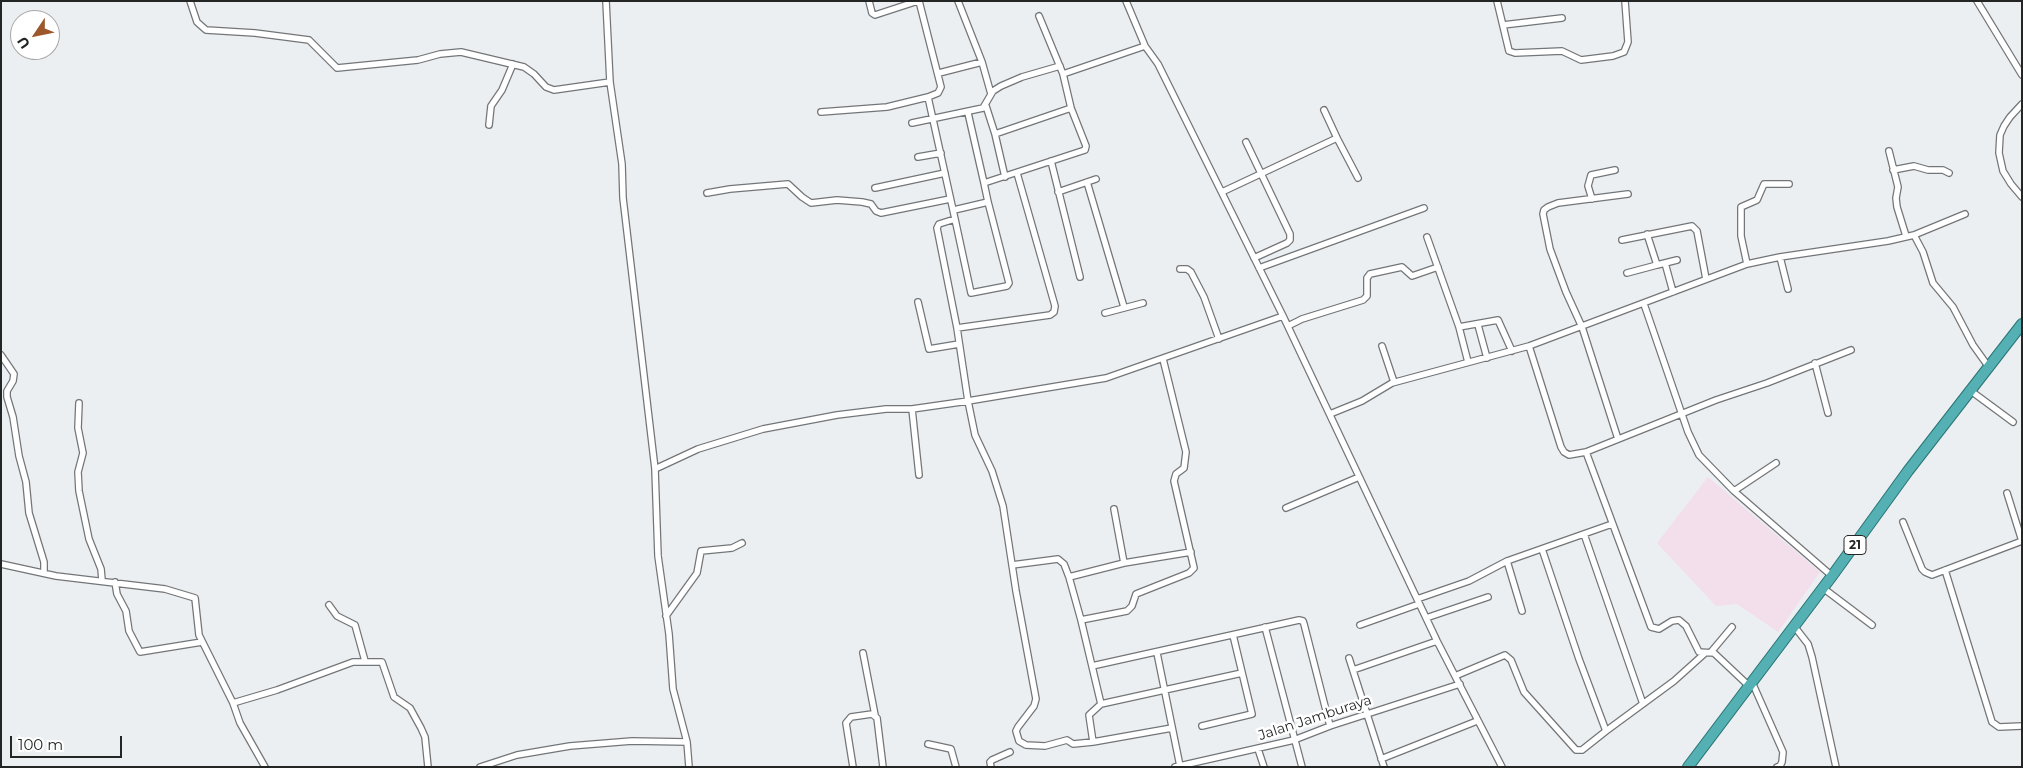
<!DOCTYPE html>
<style>
body{margin:0}
#map{position:relative;width:2023px;height:768px;overflow:hidden;background:#eceff1;font-family:Montserrat,sans-serif}
canvas{display:block}
.frame{position:absolute;inset:0;border:2px solid #242525;pointer-events:none}
.north{position:absolute;left:10px;top:10px;width:50px;height:50px;box-sizing:border-box;background:#fff;border:1px solid #a7a8a8;border-radius:50%;rotate:236deg;font-size:14px;font-weight:700;line-height:20px;text-align:center;color:#242525}
.north::after{content:'';display:block;margin:auto;width:18px;height:22px;background:#9d572c;clip-path:polygon(50% 0,100% 100%,50% 72%,0 100%)}
.scale{position:absolute;left:10px;top:736px;width:112px;height:22px;box-sizing:border-box;border:2px solid #242525;border-top:0;padding-left:6px;font-size:15px;line-height:18px;white-space:nowrap;color:#242525;-webkit-text-stroke:4px #fff;paint-order:stroke}
</style>
<div id="map">
<canvas width="2023" height="768"></canvas>
<div class="frame"></div>
<div class="north">U</div>
<div class="scale">100 m</div>
</div>
<script>
const ctx = document.querySelector('canvas').getContext('2d');
ctx.lineJoin = 'round';
function paint(path, color) { ctx.fillStyle = color; ctx.fill(path, 'evenodd'); }
const toPath = rows => new Path2D(rows.map(r => 'M' + r).join(''));
function strokePath(path, color, width, dash) { ctx.strokeStyle = color; ctx.lineWidth = width; ctx.lineCap = dash ? 'butt' : 'round'; ctx.setLineDash(dash || []); ctx.stroke(path); }
function drawText(font, color, halo, rows, align = 'center') {
  ctx.font = font + ' Montserrat,sans-serif'; ctx.lineWidth = 5; ctx.setLineDash([]); ctx.textBaseline = 'middle'; ctx.strokeStyle = halo; ctx.fillStyle = color; for (const [text, x, y, turn = 0] of rows) {
    ctx.save(); ctx.translate(x, y); ctx.rotate((+turn || 0) * Math.PI / 180); ctx.textAlign = isNaN(turn) ? turn : align; if (halo) ctx.strokeText(text, 0, 0); ctx.fillText(text, 0, 0); ctx.restore();
  }
}
const education = toPath([
 [1708,477,1820,572,1778,632,1737,604,1716,606,1657,543]
]);
const minor = toPath([
 [190,1,197,22,206,30,255,33,309,40,337,68,418,60,440,54,461,52,524,67,534,74,546,87,554,90,610,82],
 [606,1,610,82,622,164,623,198,655,469,698,449,763,429,837,415,886,409,912,409,968,401,1106,378,1283,316],
 [869,1,872,13,875,15,918,1],
 [919,1,941,87,938,93,928,97,955,219,939,224,937,228,957,328,968,401,975,435,992,471,1003,506,1016,591,1036,699,1034,706,1018,727,1016,731,1019,741,1026,745,1045,746,1067,740,1073,744,1093,742,1089,715,1101,704,1242,673],
 [958,1,982,62,991,94],
 [1126,1,1145,46],
 [1497,1,1509,51,1515,53,1562,51,1581,60,1613,56,1624,52,1628,42,1625,1],
 [1977,1,2022,75],
 [1039,16,1063,74,1145,46,1158,64,1283,316,1437,641,1502,767],
 [1503,25,1562,18],
 [939,73,982,62],
 [2022,104,2010,117,2004,126,2000,135,1999,153,2003,171,2011,184,2022,197],
 [986,106,995,134],
 [1324,110,1337,138],
 [821,112,887,107,928,97],
 [968,113,984,183],
 [912,123,983,108,993,91,1001,86,1022,77,1060,66],
 [489,125,491,106,502,90,513,64],
 [1246,142,1290,234,1290,240,1287,243,1254,258],
 [1889,151,1898,187,1896,198,1897,207,1906,236],
 [918,157,941,153],
 [1051,161,1080,277],
 [1893,170,1914,166,1928,170,1943,170,1949,173],
 [1005,177,995,134,1071,108],
 [1087,182,1124,307],
 [875,188,945,173],
 [1058,192,1096,179],
 [1222,192,1337,138,1358,178],
 [707,193,730,189,788,184,802,197,811,203,837,200,862,202,871,204,876,211,881,213,950,199],
 [1592,199,1588,186,1591,175,1615,170],
 [954,210,988,202,984,183,1085,150,1086,146,1071,108,1063,74],
 [955,219,971,293,1007,286,1009,283,988,202],
 [1647,234,1657,265,1677,260],
 [1914,235,1965,214],
 [1427,237,1459,327,1498,320,1512,351],
 [1622,240,1692,226,1697,231,1706,279],
 [1780,257,1788,289],
 [1665,263,1673,292],
 [1747,264,1741,236,1741,207,1757,200,1764,184,1789,184],
 [1259,268,1424,208],
 [1180,269,1187,269,1191,272,1204,297,1219,339],
 [1627,273,1657,265],
 [918,302,929,349,959,344],
 [1644,304,1688,432,1699,455,1734,491,1832,576],
 [1105,313,1143,303],
 [1478,325,1487,358],
 [1288,326,1302,319,1363,300,1367,296,1367,278,1370,274,1402,267,1412,276,1438,267],
 [1459,327,1468,362],
 [957,328,1050,315,1054,312,1055,306,1017,173],
 [1382,346,1394,382],
 [1529,346,1561,447,1564,452,1569,455,1586,452,1716,400,1767,383,1851,350],
 [1,355,14,374,13,381,7,391,7,397,13,417,19,456,26,482,29,513,44,562,44,573],
 [1815,363,1828,413],
 [1971,391,2013,422],
 [79,403,78,428,83,453,78,472,79,491,89,539,101,569,102,580],
 [912,409,919,475],
 [1330,414,1362,401,1392,383,1529,346,1747,264,1780,257,1888,241,1914,235,1923,252,1933,283,1953,307,1973,345,1988,366],
 [1618,439,1582,327,1566,292,1550,249,1543,214,1544,210,1548,207,1558,203,1628,194],
 [1586,452,1651,627,1659,629,1672,621,1679,620,1686,626,1699,652,1714,653,1749,686],
 [655,469,658,556,669,634,673,689,687,742,689,767],
 [1734,491,1776,463],
 [1286,508,1359,477],
 [1903,522,1922,569,1925,572,1932,575,2022,541,2007,493],
 [1584,534,1643,704],
 [1542,549,1579,659,1606,731,1674,681,1704,654],
 [1507,561,1522,611],
 [1124,563,1191,552],
 [1,564,56,576,165,589,195,598,199,635,233,703,277,690,353,662,382,662,394,697,410,708,421,728,425,737,428,767],
 [1012,565,1058,559,1064,564,1069,577,1124,563,1114,509],
 [1945,570,1992,722,1999,727,2022,726],
 [1069,577,1081,620,1101,704],
 [115,582,117,594,126,611,129,631,140,652,202,642],
 [1823,588,1872,625],
 [1417,599,1469,581,1507,561,1612,524],
 [329,605,337,616,355,625,365,661],
 [666,616,697,573,701,551,732,548,742,543],
 [1426,618,1488,597],
 [1081,620,1127,611,1132,606,1136,594,1189,573,1194,568,1174,481,1176,474,1184,468,1186,452,1163,359],
 [1360,625,1419,604],
 [1794,626,1808,644,1812,657,1836,767],
 [1265,627,1302,767],
 [1711,652,1732,627],
 [863,653,875,715],
 [1157,653,1180,766],
 [1349,658,1384,767],
 [1092,666,1299,620,1303,621,1304,624,1330,726],
 [1353,670,1437,641],
 [1455,676,1505,655,1511,660,1524,692,1576,750,1582,750,1606,731],
 [1752,682,1783,752,1782,762,1780,766,1777,767],
 [233,703,240,723,265,767],
 [1202,726,1252,714,1233,635],
 [1093,742,1172,728],
 [928,744,951,749,956,767],
 [1258,749,1264,767],
 [1381,759,1477,721],
 [480,767,517,755,570,746,632,741,687,742],
 [853,767,846,723,851,717,872,714,877,718,883,767],
 [991,767,990,762,992,760,1010,752],
 [1175,767,1294,740,1330,726,1460,684]
]);
const trunk = toPath([
 [1688,767,1832,576,1908,471,2022,324]
]);
const shields = [
 [1855,545,22]
];
const shieldNames = [
 ["21",1855,545]
];
const streetNames = [
 ["Jalan Jamburaya",1315,718,-18]
];
paint(education, '#f3deec');
strokePath(minor, '#737678', 8);
strokePath(trunk, '#287374', 12);
strokePath(minor, '#fff', 5.5);
strokePath(trunk, '#54b0b2', 10);
for (const [x, y, w] of shields) { const box = new Path2D(); box.roundRect(x - w / 2, y - 9.5, w, 19, 4); ctx.fillStyle = '#fff'; ctx.fill(box); strokePath(box, '#242525', 1); }
drawText('bold 12px', '#242525', null, shieldNames);
drawText('14px', '#242525', '#fff', streetNames);
</script>
